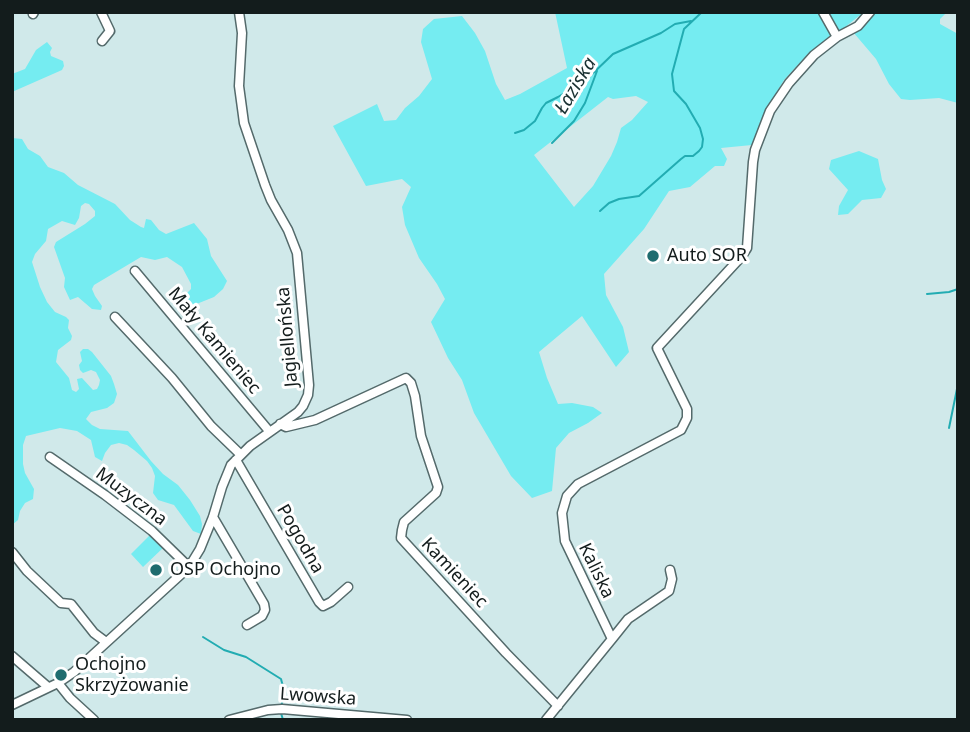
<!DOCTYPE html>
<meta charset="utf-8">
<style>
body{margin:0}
#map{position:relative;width:970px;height:732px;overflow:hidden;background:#d0e9ea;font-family:"Noto Sans",sans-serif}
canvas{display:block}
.frame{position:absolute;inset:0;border:14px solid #131c1c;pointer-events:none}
</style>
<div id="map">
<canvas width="970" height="732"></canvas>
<div class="frame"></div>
</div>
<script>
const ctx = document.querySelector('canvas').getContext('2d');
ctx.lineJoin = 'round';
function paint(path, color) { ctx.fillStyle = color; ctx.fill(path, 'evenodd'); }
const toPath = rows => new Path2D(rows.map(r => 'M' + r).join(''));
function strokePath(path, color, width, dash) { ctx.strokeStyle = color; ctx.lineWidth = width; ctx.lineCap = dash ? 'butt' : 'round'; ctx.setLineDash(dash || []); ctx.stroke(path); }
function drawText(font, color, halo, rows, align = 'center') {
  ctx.font = font + ' "Noto Sans",sans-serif'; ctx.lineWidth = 6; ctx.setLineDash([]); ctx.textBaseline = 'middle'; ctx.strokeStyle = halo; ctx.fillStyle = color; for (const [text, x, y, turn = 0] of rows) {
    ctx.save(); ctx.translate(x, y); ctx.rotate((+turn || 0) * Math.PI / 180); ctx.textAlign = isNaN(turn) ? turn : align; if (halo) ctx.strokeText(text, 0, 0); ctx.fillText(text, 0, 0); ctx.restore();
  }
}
const green = toPath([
 [555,12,864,12,844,28,825,40,807,55,784,80,766,110,752,145,721,148,727,159,724,166,715,166,690,187,669,191,644,229,604,274,606,295,623,327,629,352,616,367,582,316,539,352,547,378,558,404,572,403,593,407,602,413,588,423,569,433,556,448,552,491,532,498,511,476,474,413,462,380,448,358,431,322,445,299,437,284,419,258,405,225,402,207,411,187,402,179,366,186,333,126,377,104,384,121,396,120,405,108,419,96,432,79,421,42,423,29,434,19,462,16,475,33,485,51,496,84,505,100,520,94,567,68],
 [636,96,648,102,632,120,621,128,617,142,611,156,593,186,574,207,534,155,608,97,613,99],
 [873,12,947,12,940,19,940,24,958,34,958,103,939,98,910,100,901,99,889,84,876,59,853,32],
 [47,42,52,48,50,52,51,56,63,61,64,66,62,70,12,92,12,74,25,69,36,50],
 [12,138,22,139,28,149,40,156,48,167,64,173,78,185,115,204,130,220,141,227,144,228,146,219,151,220,159,230,166,234,194,223,207,239,211,256,227,281,223,289,214,297,194,305,190,303,185,295,191,289,191,284,182,267,167,257,155,260,141,257,94,285,92,289,95,296,102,306,101,310,92,309,78,297,70,300,64,287,65,278,54,247,56,242,85,224,95,216,95,211,89,204,85,203,81,206,79,218,75,225,62,221,48,229,46,241,35,254,32,262,40,287,47,302,55,312,66,317,69,320,68,328,72,336,71,340,58,350,56,362,69,378,72,390,76,392,79,389,77,379,82,378,93,390,97,389,99,385,100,380,96,372,91,370,83,373,80,370,79,365,82,361,80,352,83,349,88,349,92,352,111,376,114,384,117,394,114,403,107,408,91,412,86,419,92,425,100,429,128,431,151,461,163,474,178,485,190,500,200,516,202,524,201,534,193,531,174,505,158,500,153,493,155,476,152,468,147,461,134,450,127,445,119,443,111,445,105,453,102,461,95,457,91,440,77,431,60,428,26,436,23,445,23,464,25,473,34,489,33,499,25,503,20,511,18,520,12,525],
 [859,151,878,159,882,180,886,189,881,198,862,200,848,214,838,215,839,206,848,190,829,169,831,160],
 [151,534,164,547,143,567,131,554]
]);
const stream = toPath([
 [515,133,524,130,535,121,542,108,546,103,558,97,587,79,613,54,661,33,675,24,691,21],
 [552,143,574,121,585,103,597,71],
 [600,211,609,203,619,199,639,196,681,159,685,156,693,156,699,151,702,147,703,139,700,128,686,104,674,91,672,74,684,29,702,12],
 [927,294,949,292,958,289],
 [949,428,958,384],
 [203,637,224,650,246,657,281,679,285,694,281,706],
 [281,713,283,720]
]);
const minor = toPath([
 [101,12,110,31,102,41],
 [823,12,837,37],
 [33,14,34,12],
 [135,271,269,431],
 [115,317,172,378,211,426,240,454],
 [280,424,286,427,315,420,406,378,411,383,415,396,421,436,438,487,436,493,404,522,402,530,401,538,506,653,558,706],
 [50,457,105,495,152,531,189,567],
 [236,460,319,602,323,606,331,602,348,587],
 [213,517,264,604,265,610,262,616,247,625],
 [12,552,27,571,61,603,71,604,94,633,106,642],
 [612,639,628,619,669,591,672,579,670,570],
 [12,656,48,687],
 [58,683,70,698,94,720],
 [12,705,58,683,74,672,189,567,200,549,213,517,222,487,231,465,250,446,298,412,303,406,308,395,309,385,297,253,288,230,271,200,265,185,244,123,239,86,242,33,239,12],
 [229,720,268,710,282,709,407,720],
 [546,720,612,639,565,541,562,513,567,496,578,484,681,430,687,418,687,409,657,348,742,256,747,248,753,162,755,150,770,111,789,83,814,55,837,37,858,26,870,12]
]);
const markers = [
 [653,256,7,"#1f6c6f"],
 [156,570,7,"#1f6c6f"],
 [61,675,7,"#1f6c6f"]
];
const poiNames = [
 ["Auto SOR",667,256],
 ["OSP Ochojno",170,570],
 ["Ochojno",75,665],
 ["Skrzyżowanie",75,686]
];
const streetNames = [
 ["Jagiellońska",288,337,-95],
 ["Mały Kamieniec",214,341,50],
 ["Muzyczna",131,497,37],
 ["Pogodna",300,539,60],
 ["Kaliska",596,571,64],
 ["Kamieniec",454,573,47],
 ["Lwowska",318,697,4]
];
const waterNames = [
 ["Łaziska",576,86,-59]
];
paint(green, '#75ecf1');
strokePath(stream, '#22acb2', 2);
strokePath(minor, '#546a6b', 11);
strokePath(minor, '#fff', 8);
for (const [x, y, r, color] of markers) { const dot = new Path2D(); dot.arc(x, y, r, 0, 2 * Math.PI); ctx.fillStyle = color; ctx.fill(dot); strokePath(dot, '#fff', 2.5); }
drawText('18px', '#131c1c', '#fff', poiNames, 'left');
drawText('18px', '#131c1c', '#fff', streetNames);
drawText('italic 19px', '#1a3031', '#fff', waterNames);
</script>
